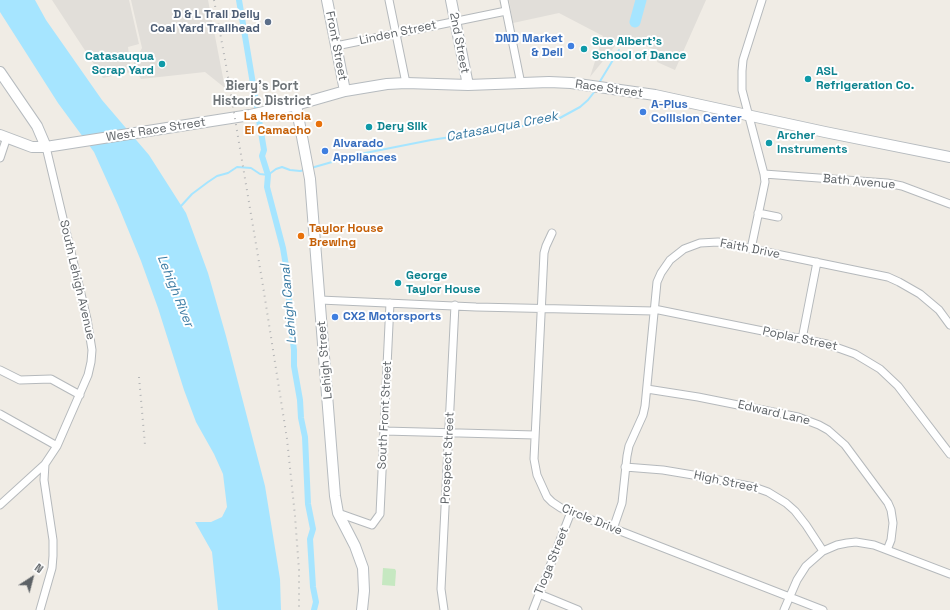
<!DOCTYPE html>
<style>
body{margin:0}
#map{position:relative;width:950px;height:610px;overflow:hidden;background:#f0ece5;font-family:"Space Grotesk",sans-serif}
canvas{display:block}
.north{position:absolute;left:12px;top:558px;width:40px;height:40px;-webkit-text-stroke:3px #fff;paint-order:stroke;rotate:36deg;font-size:11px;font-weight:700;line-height:16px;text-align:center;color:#5d6266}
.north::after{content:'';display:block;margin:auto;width:14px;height:18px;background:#5d6266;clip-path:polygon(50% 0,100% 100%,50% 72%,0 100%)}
</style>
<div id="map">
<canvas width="950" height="610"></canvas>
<div class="north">N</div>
</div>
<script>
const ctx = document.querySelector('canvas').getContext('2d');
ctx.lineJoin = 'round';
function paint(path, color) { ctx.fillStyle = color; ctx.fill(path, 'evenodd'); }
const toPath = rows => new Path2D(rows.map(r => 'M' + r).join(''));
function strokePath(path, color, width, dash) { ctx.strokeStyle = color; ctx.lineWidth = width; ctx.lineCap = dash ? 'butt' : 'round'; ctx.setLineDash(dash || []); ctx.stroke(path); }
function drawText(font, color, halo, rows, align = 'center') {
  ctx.font = font + ' "Space Grotesk",sans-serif'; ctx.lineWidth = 4; ctx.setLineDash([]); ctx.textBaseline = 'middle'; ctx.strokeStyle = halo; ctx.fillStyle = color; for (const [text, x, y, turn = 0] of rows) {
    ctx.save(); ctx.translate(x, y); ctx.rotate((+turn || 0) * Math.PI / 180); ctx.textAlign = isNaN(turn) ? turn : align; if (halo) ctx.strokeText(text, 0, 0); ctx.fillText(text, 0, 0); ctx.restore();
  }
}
const industrial = toPath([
 [52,0,129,0,139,44,128,47,131,72,103,78],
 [131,0,208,0,225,88,205,72,141,79,133,65,142,48],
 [509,0,706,0,675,70,657,62,660,52,623,36,590,77,603,36,559,13,513,23]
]);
const green = toPath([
 [383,568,395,569,396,571,395,586,382,585]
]);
const water = toPath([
 [0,0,35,0,46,20,102,100,149,155,186,213,208,273,226,336,265,486,280,579,281,610,218,610,212,552,195,522,211,522,222,517,227,507,223,474,214,454,196,422,184,390,158,308,141,261,118,205,94,152,58,103,0,12]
]);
const stream = toPath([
 [599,83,619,50],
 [311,168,360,154,431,140,543,123,558,119,580,107,588,100,595,91],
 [181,206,192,194,208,182,217,176,228,173,237,167,251,168,260,174,268,175,276,169,282,167,290,170,300,171,305,170]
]);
const canal = toPath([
 [239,0,264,150,262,156,268,175,267,187,283,248,286,266,292,334,294,350,294,366,300,400,301,418,305,437,308,504,313,529,310,539,313,587,316,602,314,610]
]);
const river = toPath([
 [635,22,641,0]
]);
const street = toPath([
 [389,0,406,83],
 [504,0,521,84],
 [336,46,506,11],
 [0,158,7,137],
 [764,174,887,183,902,186,950,204],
 [758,213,778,217],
 [552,233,546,246,544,253,534,459,537,475,547,497,552,502,561,508,823,610],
 [751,249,765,182,764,174,742,90,742,71,743,60,762,0],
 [320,300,476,307,654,311],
 [654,309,827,344,855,354,880,369,898,386,950,454],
 [802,339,817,262],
 [0,370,20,380,51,379,80,395],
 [647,389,698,397,798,417,819,425,828,430,845,445,888,503,891,510,893,523,891,540,887,550],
 [0,414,57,446],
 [384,431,535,435],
 [625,467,663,470,693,475,754,487,768,492,786,503,795,511,806,525,823,551],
 [0,505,45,464],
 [338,513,372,525,380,514,390,303],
 [613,529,622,503,627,456,629,446,643,415,645,406,657,282,661,273,670,260,684,249,700,243,718,242,888,277,899,282,920,294,939,310,950,325],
 [539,594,578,610],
 [40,610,52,568,53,556,53,540,44,480,45,464,57,446,88,375,91,362,92,350,87,319,46,147],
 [444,610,441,589,455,305],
 [533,610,571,512],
 [784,610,797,580,806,566,823,551,837,545,847,543,856,542,874,545,950,574]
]);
const secondary = toPath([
 [327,0,345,91],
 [451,0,468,85],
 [0,72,37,126,46,147],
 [296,105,310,179,335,496,338,513,355,546,363,568,364,591,362,610],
 [0,135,32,147,46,147,250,115,296,105,345,91,387,84,406,83,468,85,549,82,571,83,655,95,825,132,950,157]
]);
const rail = toPath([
 [214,0,226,65,263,286,287,439,295,516,299,570,299,610],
 [139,377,145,445]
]);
const markers = [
 [268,22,4,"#5c6f8a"],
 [571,46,4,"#3f7fe0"],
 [584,49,4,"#0f9aa8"],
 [162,64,4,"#0f9aa8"],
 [808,79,4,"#0f9aa8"],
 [643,112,4,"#3f7fe0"],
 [319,124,4,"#e8710a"],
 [369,127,4,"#0f9aa8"],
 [769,143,4,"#0f9aa8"],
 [325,151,4,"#3f7fe0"],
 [301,236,4,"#e8710a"],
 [398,283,4,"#0f9aa8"],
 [335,317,4,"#3f7fe0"]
];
const serviceNames = [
 ["D & L Trail Deily",260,15],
 ["Coal Yard Trailhead",260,29]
];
const streetNames = [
 ["Linden Street",398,33,-12],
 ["2nd Street",459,43,79],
 ["Front Street",336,46,79],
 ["Race Street",609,89,8],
 ["West Race Street",156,130,-9],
 ["Bath Avenue",859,182,5],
 ["Faith Drive",750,249,11],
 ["South Lehigh Avenue",77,280,77],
 ["Poplar Street",800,339,12],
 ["Lehigh Street",325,360,-95],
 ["Edward Lane",774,413,13],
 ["South Front Street",385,415,-87],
 ["Prospect Street",448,458,-87],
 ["High Street",726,482,12],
 ["Circle Drive",592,520,22],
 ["Tioga Street",552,561,-68]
];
const shopNames = [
 ["DND Market",563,39,"right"],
 ["& Deli",563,53,"right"],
 ["A-Plus",651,105],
 ["Collision Center",651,119],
 ["Alvarado",333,144],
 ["Appliances",333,158],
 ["CX2 Motorsports",343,317]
];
const cultureNames = [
 ["Sue Albert's",592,42],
 ["School of Dance",592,56],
 ["Catasauqua",154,57,"right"],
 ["Scrap Yard",154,71,"right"],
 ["ASL",816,72],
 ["Refrigeration Co.",816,86],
 ["Dery Silk",377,127],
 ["Archer",777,136],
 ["Instruments",777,150],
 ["George",406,276],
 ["Taylor House",406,290]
];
const foodNames = [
 ["La Herencia",311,117],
 ["El Camacho",311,131],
 ["Taylor House",309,229,"left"],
 ["Brewing",309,243,"left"]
];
const neighbourhoodNames = [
 ["Biery's Port",262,86],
 ["Historic District",262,101]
];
const waterNames = [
 ["Catasauqua Creek",502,127,-11],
 ["Lehigh River",175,291,68],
 ["Lehigh Canal",289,304,-95]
];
paint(industrial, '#e1ded9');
paint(green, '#c6e8c1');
paint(water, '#a6e5ff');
strokePath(stream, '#a6e5ff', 2);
strokePath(canal, '#a6e5ff', 6);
strokePath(river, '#a6e5ff', 11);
strokePath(street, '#b5b9bc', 9);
strokePath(secondary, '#b6bbbf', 12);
strokePath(street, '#fff', 7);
strokePath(secondary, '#fff', 10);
strokePath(rail, '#b4b5b6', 2, [1, 5]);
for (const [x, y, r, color] of markers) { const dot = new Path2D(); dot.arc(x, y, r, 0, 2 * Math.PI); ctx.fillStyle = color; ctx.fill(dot); strokePath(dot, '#fff', 1.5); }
drawText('bold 12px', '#4e5e75', '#fff', serviceNames, 'right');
drawText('12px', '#5d6266', '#fff', streetNames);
drawText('bold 12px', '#366cbe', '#fff', shopNames, 'left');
drawText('bold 12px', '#0d838f', '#fff', cultureNames, 'left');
drawText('bold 12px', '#c56008', '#fff', foodNames, 'right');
drawText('bold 13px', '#6e7478', '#fff', neighbourhoodNames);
drawText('italic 13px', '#3a7ba3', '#fff', waterNames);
</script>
